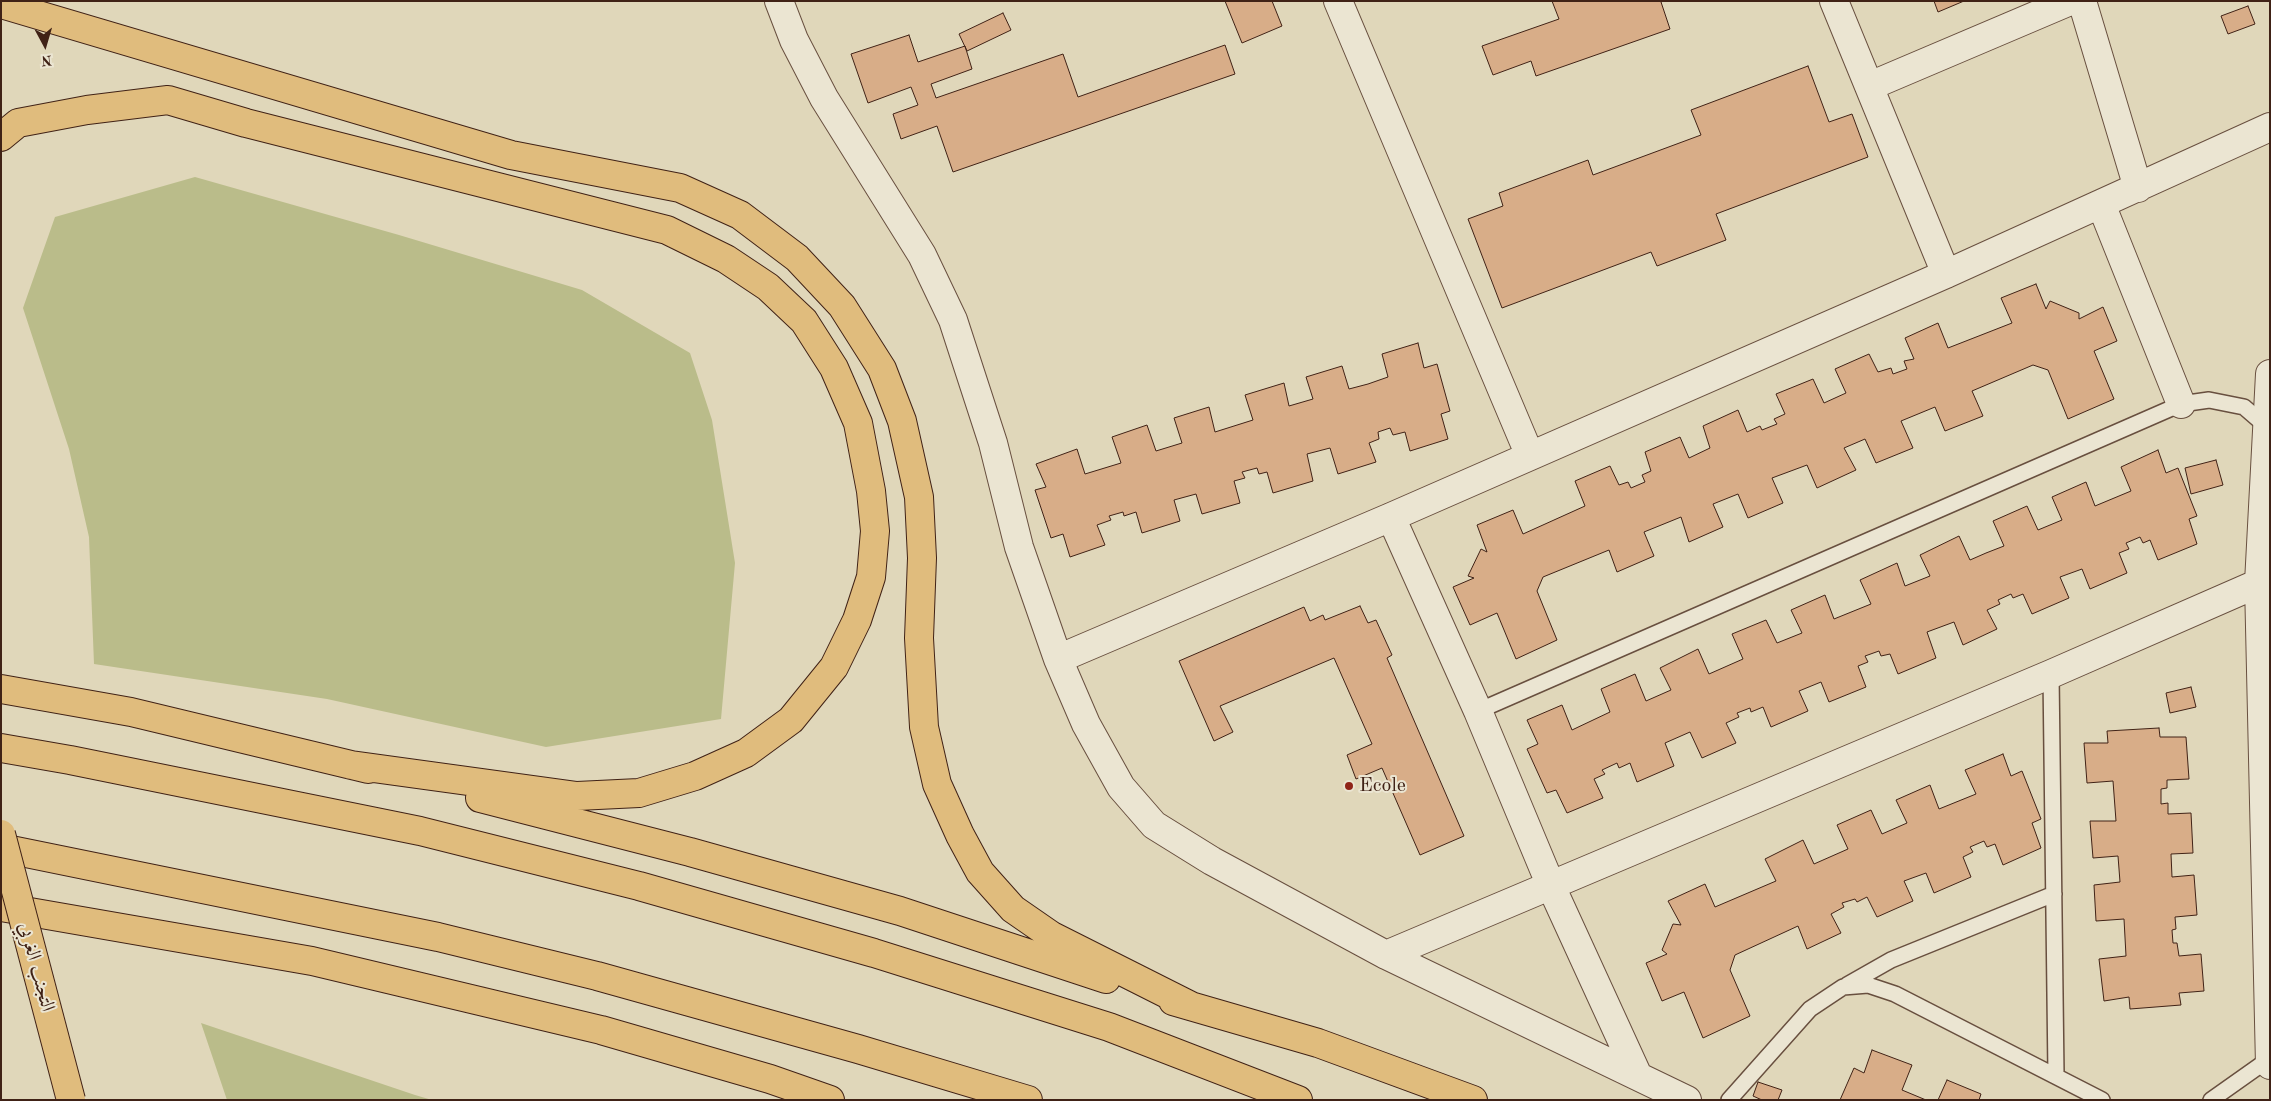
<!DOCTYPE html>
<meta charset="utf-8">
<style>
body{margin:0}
#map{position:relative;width:2271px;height:1101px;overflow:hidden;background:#e0d7ba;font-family:"Old Standard TT",serif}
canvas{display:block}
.frame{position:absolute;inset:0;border:2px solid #402216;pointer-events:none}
.north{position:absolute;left:20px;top:20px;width:50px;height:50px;-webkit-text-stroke:4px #ebe5d2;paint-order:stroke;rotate:174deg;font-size:14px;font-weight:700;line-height:20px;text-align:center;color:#402216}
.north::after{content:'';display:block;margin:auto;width:18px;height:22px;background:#402216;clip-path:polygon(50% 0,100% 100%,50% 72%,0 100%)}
</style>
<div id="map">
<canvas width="2271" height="1101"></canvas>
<div class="frame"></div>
<div class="north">N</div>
</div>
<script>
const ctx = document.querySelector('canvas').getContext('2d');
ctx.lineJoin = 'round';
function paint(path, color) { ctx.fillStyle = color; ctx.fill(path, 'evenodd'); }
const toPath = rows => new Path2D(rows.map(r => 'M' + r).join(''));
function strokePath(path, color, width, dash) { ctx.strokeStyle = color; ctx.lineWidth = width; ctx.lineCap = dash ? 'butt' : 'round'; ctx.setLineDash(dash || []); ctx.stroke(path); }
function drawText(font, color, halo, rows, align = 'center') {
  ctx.font = font + ' "Old Standard TT",Amiri,serif'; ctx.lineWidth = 4; ctx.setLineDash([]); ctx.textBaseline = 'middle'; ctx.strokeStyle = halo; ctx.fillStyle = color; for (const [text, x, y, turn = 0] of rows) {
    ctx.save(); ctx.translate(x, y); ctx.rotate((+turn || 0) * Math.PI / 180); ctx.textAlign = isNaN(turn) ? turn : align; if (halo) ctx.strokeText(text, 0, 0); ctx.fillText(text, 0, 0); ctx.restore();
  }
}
const green = toPath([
 [195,177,399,235,582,290,690,353,712,420,735,563,721,719,546,747,327,699,94,664,89,537,69,449,23,308,55,217],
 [201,1023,415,1095,432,1100,227,1100]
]);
const building = toPath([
 [1225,1,1272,1,1282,26,1242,43,1225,1],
 [1552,1,1663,1,1661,2,1670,29,1536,76,1531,61,1493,75,1482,46,1559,19,1552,1],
 [1934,1,1964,1,1938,12,1934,1],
 [2248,6,2255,24,2228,34,2221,16,2248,6],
 [1003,13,1011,30,967,51,959,34,1003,13],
 [909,35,918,62,965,46,972,69,931,84,936,98,1063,54,1078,97,1225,45,1235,74,953,172,937,126,901,139,893,114,918,105,911,87,868,103,851,54,909,35],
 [1808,66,1829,122,1852,114,1868,157,1716,214,1726,240,1657,266,1651,252,1502,308,1468,219,1503,206,1499,193,1588,160,1593,175,1701,135,1691,110,1808,66],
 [2036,284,2046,309,2050,301,2079,313,2079,319,2103,307,2117,341,2094,351,2114,399,2068,419,2048,370,2033,365,1972,391,1983,416,1945,431,1935,407,1901,421,1913,448,1876,463,1865,439,1844,448,1856,470,1817,488,1807,465,1772,478,1783,503,1748,518,1738,494,1713,504,1723,527,1689,542,1681,517,1644,532,1654,556,1617,572,1609,550,1543,577,1537,591,1557,640,1516,659,1497,613,1470,625,1453,587,1474,578,1468,576,1481,549,1487,552,1477,525,1513,510,1523,534,1585,506,1575,481,1610,466,1619,485,1628,482,1631,488,1645,482,1642,475,1651,471,1645,452,1680,437,1689,458,1710,448,1703,426,1738,410,1747,432,1760,426,1762,430,1777,424,1774,419,1785,414,1776,394,1813,379,1824,403,1846,393,1835,369,1869,354,1878,372,1891,368,1893,374,1907,369,1904,361,1914,359,1905,338,1938,323,1948,348,2012,323,2001,298,2036,284],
 [1418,343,1424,368,1437,364,1450,411,1441,414,1448,439,1410,451,1405,432,1393,435,1390,428,1378,432,1379,439,1369,443,1376,462,1338,474,1330,448,1307,454,1313,481,1273,493,1267,472,1259,474,1257,468,1242,472,1245,478,1234,481,1240,503,1202,514,1196,494,1174,500,1180,521,1142,533,1136,512,1124,516,1123,512,1109,516,1111,520,1097,525,1105,545,1070,557,1063,534,1051,538,1035,490,1046,487,1036,464,1077,449,1085,474,1121,463,1112,437,1147,425,1156,451,1182,443,1174,418,1209,407,1215,432,1253,420,1245,395,1284,383,1289,406,1313,399,1306,377,1342,366,1349,389,1368,384,1388,377,1382,354,1418,343],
 [2158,450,2166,473,2178,468,2197,516,2189,519,2197,544,2158,560,2150,540,2143,543,2140,537,2126,543,2129,549,2119,553,2127,573,2090,589,2082,569,2060,577,2069,598,2032,614,2023,594,2013,598,2011,594,1998,600,2000,604,1987,610,1997,629,1963,645,1954,622,1927,632,1936,658,1898,674,1890,654,1881,656,1879,651,1865,656,1868,662,1858,666,1866,687,1829,702,1821,682,1799,691,1808,711,1771,727,1763,707,1751,712,1750,708,1737,713,1739,717,1726,723,1736,743,1702,758,1690,732,1665,743,1674,766,1637,782,1630,763,1619,768,1617,763,1602,770,1605,774,1594,779,1603,798,1567,813,1556,790,1547,793,1527,749,1538,744,1527,720,1562,705,1572,730,1610,712,1601,689,1635,674,1646,701,1671,690,1660,668,1698,649,1709,674,1743,659,1732,634,1766,620,1777,643,1802,633,1791,610,1825,595,1834,619,1871,604,1860,580,1897,563,1905,586,1930,576,1920,555,1959,536,1970,560,1986,553,2004,546,1993,521,2027,506,2038,530,2062,520,2052,497,2086,482,2095,506,2131,491,2121,467,2158,450],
 [2216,460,2223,485,2191,494,2185,468,2216,460],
 [1360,606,1368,623,1376,620,1392,655,1387,658,1464,836,1420,855,1382,768,1356,779,1347,755,1372,744,1334,658,1220,706,1233,732,1214,741,1179,661,1304,607,1310,621,1323,615,1325,620,1360,606],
 [2191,687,2196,707,2170,713,2166,693,2191,687],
 [2159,728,2160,737,2186,737,2189,779,2167,780,2167,788,2161,789,2161,804,2168,803,2168,814,2191,813,2193,853,2171,854,2172,877,2194,875,2197,915,2175,917,2176,929,2172,930,2173,943,2177,943,2179,956,2201,954,2204,991,2179,993,2181,1005,2130,1009,2129,997,2104,1001,2099,959,2126,956,2124,919,2096,921,2094,885,2120,882,2118,856,2093,858,2090,821,2116,821,2113,781,2087,783,2084,743,2108,743,2107,731,2159,728],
 [2003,754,2011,776,2022,771,2041,819,2032,823,2041,848,2003,865,1995,844,1987,847,1984,841,1970,847,1973,852,1963,857,1971,877,1934,893,1926,873,1904,881,1913,901,1877,917,1867,897,1857,902,1855,899,1842,903,1844,907,1831,914,1841,933,1807,949,1798,926,1735,955,1730,970,1750,1016,1703,1038,1684,992,1662,1001,1646,963,1667,954,1662,950,1673,924,1681,925,1668,901,1705,884,1715,907,1776,881,1765,859,1803,840,1814,864,1848,849,1837,825,1871,810,1882,834,1907,823,1896,800,1930,785,1939,809,1976,794,1965,770,2003,754],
 [1872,1050,1912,1065,1902,1090,1926,1100,1840,1100,1854,1068,1864,1073,1872,1050],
 [1947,1080,1981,1094,1979,1100,1938,1100,1947,1080],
 [1758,1082,1782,1090,1778,1100,1762,1100,1753,1096,1758,1082]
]);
const lane = toPath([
 [2051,674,2056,1075],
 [1478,711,2181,404,2209,400,2244,407,2266,426],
 [1847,985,1891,960,2054,894],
 [1729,1100,1810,1009,1843,987,1868,985,1895,994,2102,1100],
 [2211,1100,2269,1059]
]);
const street = toPath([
 [779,1,794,40,824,98,922,255,953,320,993,443,1019,547,1058,659,1086,724,1121,787,1154,825,1212,861,1386,955,1687,1100],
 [1338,1,1530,456],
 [1834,1,1946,274],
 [2082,1,2138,188],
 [1870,86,2070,1],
 [2101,204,2181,404],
 [2270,374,2259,583,2270,1065],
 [1391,517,1478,711,1551,886,1638,1076],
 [1058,659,1391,517,1946,274,2270,127],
 [1386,955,2051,674,2259,583]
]);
const highway = toPath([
 [1,4,511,155,680,188,740,215,797,258,842,306,882,369,902,421,919,497,922,558,919,638,924,727,937,784,960,835,980,872,1013,909,1052,936,1191,1006],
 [1,137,18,123,87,110,168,100,246,123,667,230,726,259,768,287,804,321,834,368,858,423,871,491,875,531,871,577,857,620,834,667,791,720,746,753,695,776,639,793,577,796,351,765],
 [1,689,131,712,368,769],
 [1,748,70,760,420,831,639,886,874,953,1109,1027,1298,1100],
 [480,798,690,852,900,911,1106,979],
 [1,848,438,937,597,976,858,1049,1028,1100],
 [1,907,312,961,601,1030,770,1079,830,1100],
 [1173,1001,1318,1043,1473,1100]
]);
const highwayBridge = toPath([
 [1,834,71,1100]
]);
const markers = [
 [1349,786,5,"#8f2418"]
];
const poiNames = [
 ["Ecole",1359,786]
];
const streetNames = [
 ["التجنب الغربي",36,967,75]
];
paint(green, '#babc8a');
paint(building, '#d8ad88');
strokePath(building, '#402216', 1);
strokePath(lane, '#684f3f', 18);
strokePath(street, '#684f3f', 30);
strokePath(highway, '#402216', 30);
strokePath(lane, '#ebe5d2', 15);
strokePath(street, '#ebe5d2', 28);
strokePath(highway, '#e0bc7d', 28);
strokePath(highwayBridge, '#402216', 30, []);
strokePath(highwayBridge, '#e0bc7d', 28);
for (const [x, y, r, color] of markers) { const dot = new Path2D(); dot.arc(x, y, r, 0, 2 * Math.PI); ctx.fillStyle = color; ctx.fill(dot); strokePath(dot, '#ebe5d2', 2); }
drawText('20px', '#402216', '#ebe5d2', poiNames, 'left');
drawText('20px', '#402216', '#ebe5d2', streetNames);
</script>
